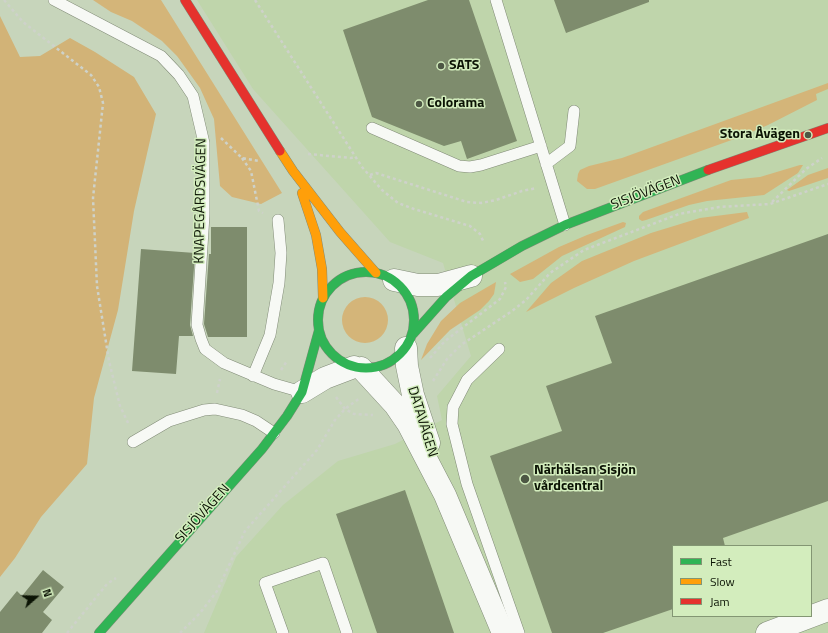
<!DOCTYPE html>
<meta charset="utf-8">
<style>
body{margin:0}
#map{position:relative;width:828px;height:633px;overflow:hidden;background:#c7d5bb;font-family:"Titillium Web",sans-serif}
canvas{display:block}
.legend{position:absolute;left:672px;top:545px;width:140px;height:72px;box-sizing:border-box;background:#d3edbd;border:1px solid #839673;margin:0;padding:5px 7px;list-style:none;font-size:12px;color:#0b1304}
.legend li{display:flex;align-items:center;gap:8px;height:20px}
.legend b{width:20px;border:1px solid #839673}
.north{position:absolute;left:16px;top:577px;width:40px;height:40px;-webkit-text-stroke:3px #d3edbd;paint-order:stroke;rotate:70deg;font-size:11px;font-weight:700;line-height:16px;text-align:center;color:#0b1304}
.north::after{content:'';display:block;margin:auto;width:14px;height:18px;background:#0b1304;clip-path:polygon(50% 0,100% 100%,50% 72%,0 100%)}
</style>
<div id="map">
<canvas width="828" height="633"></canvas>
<ul class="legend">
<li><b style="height:5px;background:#30b455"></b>Fast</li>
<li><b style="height:5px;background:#ff9f0a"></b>Slow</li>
<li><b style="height:5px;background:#e5322d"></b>Jam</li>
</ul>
<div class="north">N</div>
</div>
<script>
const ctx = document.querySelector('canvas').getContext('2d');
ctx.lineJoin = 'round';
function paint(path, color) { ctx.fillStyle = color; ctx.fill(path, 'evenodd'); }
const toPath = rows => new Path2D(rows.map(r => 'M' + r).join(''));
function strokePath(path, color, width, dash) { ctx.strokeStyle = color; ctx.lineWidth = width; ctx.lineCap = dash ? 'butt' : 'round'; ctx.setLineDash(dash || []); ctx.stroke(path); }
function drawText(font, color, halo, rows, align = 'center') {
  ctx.font = font + ' "Titillium Web",sans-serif'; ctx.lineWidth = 3; ctx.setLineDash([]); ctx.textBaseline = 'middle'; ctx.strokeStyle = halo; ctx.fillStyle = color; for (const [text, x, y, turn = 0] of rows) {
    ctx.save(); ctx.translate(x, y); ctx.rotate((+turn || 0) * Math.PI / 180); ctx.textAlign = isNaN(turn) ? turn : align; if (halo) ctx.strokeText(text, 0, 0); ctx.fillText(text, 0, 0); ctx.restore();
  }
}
const built = toPath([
 [197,0,828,0,828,633,204,633,236,557,283,505,338,461,395,444,442,420,437,396,471,356,443,263,390,242,253,89],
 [673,546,811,546,811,616,673,616]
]);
const green = toPath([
 [93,0,161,0,282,193,261,204,232,197,220,186,214,119,200,88,190,74,177,56,162,41,132,21,111,12],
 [828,83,828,89,816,94,817,100,768,125,740,137,595,189,587,189,577,181,578,174,580,170,589,166,622,158],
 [800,165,803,165,798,173,764,195,707,201,689,205,646,220,642,221,639,219,639,216,643,212,731,180,760,177],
 [828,168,828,178,789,191,787,190,808,175],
 [747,212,749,218,634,261,574,288,526,312,551,283,582,261,651,233,700,218],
 [623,222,626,223,625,227,562,256,533,279,520,282,510,274,559,247,587,235],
 [496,282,494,294,489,301,480,310,450,330,421,360,427,344,441,321,460,303],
 '342 320a23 23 0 1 1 46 0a23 23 0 1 1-46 0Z'
]);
const forest = toPath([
 [0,16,20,57,40,56,70,38,95,52,134,77,156,114,134,211,118,310,94,398,87,464,41,517,15,558,0,577]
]);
const building = toPath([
 [428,0,469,0,517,141,467,159,461,141,444,146,372,117,343,30],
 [554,0,649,0,649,2,566,33],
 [211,227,247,227,247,337,208,337,204,324,209,254,211,254],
 [828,234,828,501,723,538,725,546,673,546,673,609,603,633,552,633,490,456,562,431,546,386,612,363,595,316],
 [141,249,195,253,190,325,193,336,179,336,176,374,132,371],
 [405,490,454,633,377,633,336,514],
 [43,570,64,587,43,612,52,620,42,633,0,633,0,612,17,591,22,596]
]);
const path = toPath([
 [4,0,23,22,91,75,99,87,103,103,93,198,97,286,109,361,120,406,129,425],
 [255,0,362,167,382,190,398,203,414,209,470,226,480,234,484,243],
 [221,138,242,158,259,161],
 [308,154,351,158,355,157],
 [242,158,251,171,259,211,263,213],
 [370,175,376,173,467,202,481,203,496,200,522,191,537,188],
 [772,202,806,169,822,158],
 [430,358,445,341,500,299,506,287,505,282],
 [281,370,287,361],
 [433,381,447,359,461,345,512,311,526,300,550,273,584,250,679,214,719,207,770,204,828,184],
 [217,393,220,379],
 [336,397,345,409,354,414,373,415],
 [67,633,107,584,116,578],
 [180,633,200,613,217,591,245,531,317,450,335,420,345,409,360,398]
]);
const lane = toPath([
 [54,0,161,56,179,75,193,96,204,143,204,215,197,325,201,339,205,349,224,363,274,384,302,392],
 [496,0,565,225],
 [372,128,459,166,470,167,481,165,541,146],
 [546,164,570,146,574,111],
 [499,349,467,380,453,407,452,424,467,484,519,633],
 [253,376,270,335,279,283,281,253,278,220],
 [133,442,169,421,204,410,215,409,242,415,256,421,274,433],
 [283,633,265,583,323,563,347,633]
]);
const street = toPath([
 [394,280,418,285,438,285,471,276],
 [406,348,407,366,413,395,429,443],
 [361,368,395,405,408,424,445,495,503,633],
 [302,392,325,378,354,367],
 [767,633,828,610]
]);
const fast = toPath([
 '318 320a48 48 0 1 1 96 0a48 48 0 1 1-96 0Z',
 [413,334,446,297,471,276,522,246,565,225,708,170],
 [99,633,262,449,287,416,302,392,319,330]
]);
const slow = toPath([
 [280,151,293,171,340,232,376,273],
 [302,193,316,235,322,269,323,298]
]);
const jam = toPath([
 [185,0,280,151],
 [708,170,828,128]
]);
const markers = [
 [441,66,4,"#4d5744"],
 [419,104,4,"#4d5744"],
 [808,135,4,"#4d5744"],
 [525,479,5,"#4d5744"]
];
const poiNames = [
 ["SATS",449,66],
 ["Colorama",427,104],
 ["Stora Åvägen",800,135,"right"],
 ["Närhälsan Sisjön",534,471],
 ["vårdcentral",534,487]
];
const streetNames = [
 ["SISJÖVÄGEN",646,193,-21],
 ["KNAPEGÅRDSVÄGEN",201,201,-89],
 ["DATAVÄGEN",422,422,73],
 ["SISJÖVÄGEN",203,514,-48]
];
paint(built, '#bfd5ab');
paint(green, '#d4b579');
paint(forest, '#d2b377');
paint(building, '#7e8c6d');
strokePath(lane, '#818b77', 12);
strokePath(street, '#818b77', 23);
strokePath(fast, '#818b77', 10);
strokePath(slow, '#818b77', 10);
strokePath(jam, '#818b77', 10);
strokePath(path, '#ced2ca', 2.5, [3, 3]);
strokePath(lane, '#f7f9f5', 11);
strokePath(street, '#f7f9f5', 22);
strokePath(fast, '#30b455', 9);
strokePath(slow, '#ff9f0a', 9);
strokePath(jam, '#e5322d', 9);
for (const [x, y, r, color] of markers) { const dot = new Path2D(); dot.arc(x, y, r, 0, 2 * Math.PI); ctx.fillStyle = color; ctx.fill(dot); strokePath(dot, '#d3edbd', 1.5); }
drawText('bold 14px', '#0b1304', '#d3edbd', poiNames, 'left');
drawText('14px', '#0b1304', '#d3edbd', streetNames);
</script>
